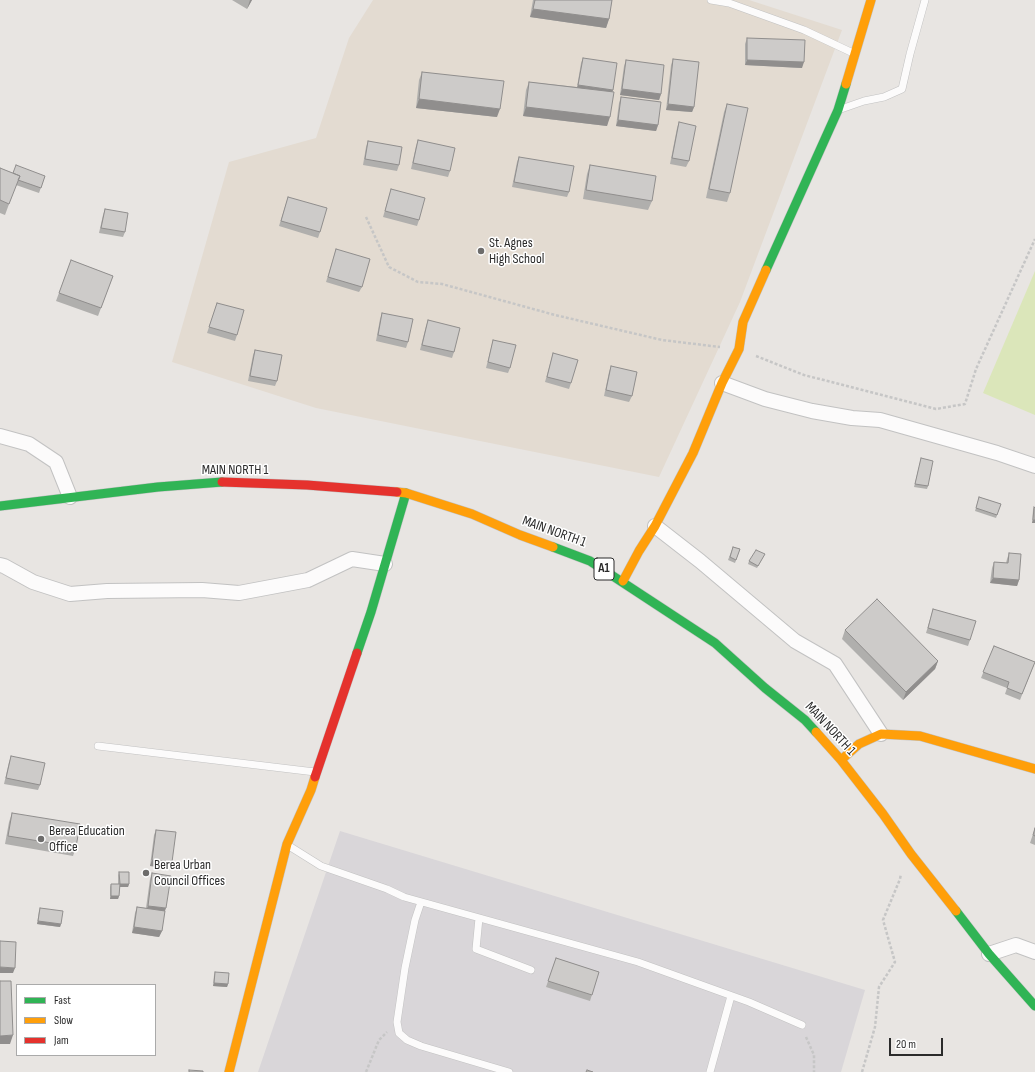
<!DOCTYPE html>
<style>
body{margin:0}
#map{position:relative;width:1035px;height:1072px;overflow:hidden;background:#e8e5e2;font-family:"Sofia Sans Condensed",sans-serif}
canvas{display:block}
.legend{position:absolute;left:16px;top:984px;width:140px;height:72px;box-sizing:border-box;background:#fff;border:1px solid #aaa;margin:0;padding:5px 7px;list-style:none;font-size:12px;color:#2b2b2b}
.legend li{display:flex;align-items:center;gap:8px;height:20px}
.legend b{width:20px;border:1px solid #aaa}
.scale{position:absolute;left:889px;top:1038px;width:54px;height:18px;box-sizing:border-box;border:2px solid #2b2b2b;border-top:0;padding-left:5px;font-size:12px;line-height:14px;white-space:nowrap;color:#2b2b2b;-webkit-text-stroke:3px #fff;paint-order:stroke}
</style>
<div id="map">
<canvas width="1035" height="1072"></canvas>
<ul class="legend">
<li><b style="height:5px;background:#30b455"></b>Fast</li>
<li><b style="height:5px;background:#ff9f0a"></b>Slow</li>
<li><b style="height:5px;background:#e5322d"></b>Jam</li>
</ul>
<div class="scale">20 m</div>
</div>
<script>
const ctx = document.querySelector('canvas').getContext('2d');
ctx.lineJoin = 'round';
function paint(path, color) { ctx.fillStyle = color; ctx.fill(path, 'evenodd'); }
const toPath = rows => new Path2D(rows.map(r => 'M' + r).join(''));
function strokePath(path, color, width, dash) { ctx.strokeStyle = color; ctx.lineWidth = width; ctx.lineCap = dash ? 'butt' : 'round'; ctx.setLineDash(dash || []); ctx.stroke(path); }
function drawText(font, color, halo, rows, align = 'center') {
  ctx.font = font + ' "Sofia Sans Condensed",sans-serif'; ctx.lineWidth = 3; ctx.setLineDash([]); ctx.textBaseline = 'middle'; ctx.strokeStyle = halo; ctx.fillStyle = color; for (const [text, x, y, turn = 0] of rows) {
    ctx.save(); ctx.translate(x, y); ctx.rotate((+turn || 0) * Math.PI / 180); ctx.textAlign = isNaN(turn) ? turn : align; if (halo) ctx.strokeText(text, 0, 0); ctx.fillText(text, 0, 0); ctx.restore();
  }
}
const industrial = toPath([
 [340,831,865,990,841,1072,258,1072]
]);
const education = toPath([
 [373,0,749,0,842,30,740,302,659,477,316,408,172,362,229,162,316,138,349,38]
]);
const pitch = toPath([
 [1035,271,1035,415,983,393]
]);
const path = toPath([
 [366,217,389,267,418,282,442,284,555,315,662,340,720,347],
 [756,356,804,375,936,409,965,404,976,369,1035,239],
 [806,1037,814,1055,814,1072],
 [366,1072,379,1040,387,1032],
 [862,1072,875,1027,879,987,895,962,883,920,900,879,901,874]
]);
const lane = toPath([
 [711,0,729,3,804,30,853,53],
 [841,109,864,101,884,97,902,89,910,54,925,0],
 [98,746,315,772],
 [289,846,321,866,387,889,404,897,638,962,749,1002,802,1025],
 [421,902,415,920,405,968,397,1022,399,1033,407,1040,421,1046,509,1072],
 [479,918,476,949,531,970],
 [710,1072,731,996]
]);
const street = toPath([
 [722,383,765,399,812,411,852,418,880,420,997,453,1035,466],
 [0,436,29,444,56,462,70,497],
 [655,526,700,561,795,641,835,664,881,734],
 [0,565,4,566,33,582,70,594,107,591,202,590,239,593,308,580,352,559,385,564],
 [989,954,1016,945,1035,952]
]);
const fast = toPath([
 [766,270,838,110,846,84],
 [0,506,158,487,222,482],
 [553,547,590,561,715,643,765,688,805,720,816,732],
 [357,653,371,612,406,493],
 [956,911,989,954,1035,1006]
]);
const slow = toPath([
 [846,84,871,0],
 [397,492,406,493,472,514,520,535,553,547],
 [623,581,639,551,655,526,693,453,722,383,739,349,743,322,766,270],
 [816,732,841,760,883,814,911,854,956,911],
 [841,760,859,744,881,734,920,736,1035,769],
 [229,1072,287,844,311,790,315,777]
]);
const jam = toPath([
 [222,482,307,485,397,492],
 [315,777,357,653]
]);
const wall = toPath([
 [232,0,252,0,247,9],
 [533,0,612,0,609,19,606,28,530,17],
 [747,38,802,68,745,65,745,44],
 [583,58,612,92,607,126,523,116,526,90,529,82,577,87,581,63],
 [673,59,694,107,692,112,666,110,671,65],
 [626,60,661,94,659,100,620,95,624,66],
 [422,72,497,117,416,108,419,80],
 [621,97,658,125,656,131,616,126,619,103],
 [727,104,730,193,727,202,706,198,724,112],
 [679,122,689,161,686,167,670,164,677,128],
 [418,140,450,171,448,177,411,169,416,146],
 [368,141,399,165,397,171,363,165,366,147],
 [519,157,569,192,567,197,512,187,517,162],
 [590,165,652,201,648,210,583,199,587,174],
 [0,168,13,173,45,176,39,193,16,185,5,215,0,213],
 [391,189,419,220,417,226,383,217],
 [288,197,320,232,318,238,279,226],
 [105,209,125,232,123,237,99,233,103,215],
 [336,249,362,287,359,292,326,282],
 [71,260,113,276,98,316,56,301],
 [217,303,237,335,235,341,207,333],
 [382,313,408,342,406,348,376,341,380,319],
 [428,320,454,352,452,358,420,350,426,326],
 [493,340,510,368,508,373,486,368],
 [255,350,277,381,275,386,248,381,253,355],
 [553,353,571,383,569,389,545,382],
 [611,366,632,396,629,402,604,396,609,372],
 [921,458,928,486,927,489,914,487],
 [979,497,1001,504,996,518,975,511],
 [1034,507,1035,508,1035,523,1032,523,1033,510],
 [733,547,740,549,735,563,728,560],
 [1009,553,1019,580,1017,586,990,583,992,568,994,562,1006,563,1007,559],
 [765,554,757,568,748,564,749,561],
 [933,609,970,640,968,646,926,633],
 [845,630,938,661,935,669,903,700,842,639],
 [994,646,1035,662,1020,700,1005,694,1007,688,981,678],
 [11,756,40,785,38,790,4,784,9,762],
 [12,813,76,847,73,856,5,844,9,822],
 [1035,828,1035,845,1030,843],
 [156,830,170,868,150,866,154,835],
 [119,872,129,884,128,887,120,887,119,896,118,899,110,899,110,887,111,884,118,884,118,875],
 [152,873,164,914,162,931,159,937,132,933,135,913,137,907,146,908,150,879],
 [40,908,61,924,60,927,37,924,39,911],
 [556,958,599,972,590,1001,546,987],
 [215,972,228,984,227,987,213,986,214,975]
]);
const shadedWall = toPath([
 [250,0,252,0,247,9],
 [533,9,609,19,606,28,530,17],
 [747,60,804,62,802,68,745,65],
 [578,85,613,90,611,96,576,91],
 [622,89,661,94,659,100,620,95],
 [419,99,500,109,497,117,416,108],
 [668,104,694,107,692,112,666,110],
 [526,107,610,117,607,126,523,116],
 [618,120,658,125,656,131,616,126],
 [1033,520,1035,520,1035,523,1032,523],
 [993,578,1019,580,1017,586,990,583],
 [938,661,935,669,903,700,906,692],
 [152,860,172,862,170,868,150,866],
 [120,884,129,884,128,887,119,887],
 [111,896,119,896,118,899,110,899],
 [148,906,166,908,164,914,146,911],
 [38,921,61,924,60,927,37,924],
 [134,927,162,931,159,937,132,933],
 [0,967,15,968,13,973,0,973],
 [214,983,228,984,227,987,213,986],
 [13,1035,10,1044,0,1044,0,1036]
]);
const building = toPath([
 [535,0,612,0,609,19,533,9,535,0],
 [747,38,805,40,804,62,747,60,747,38],
 [583,58,617,63,613,90,578,85,583,58],
 [673,59,699,62,694,107,668,104,673,59],
 [626,60,664,65,661,94,622,89,626,60],
 [422,72,504,81,500,109,419,99,422,72],
 [529,82,614,92,610,117,526,107,529,82],
 [621,97,661,102,658,125,618,120,621,97],
 [727,104,748,108,730,193,709,189,727,104],
 [679,122,696,126,689,161,672,158,679,122],
 [418,140,455,148,450,171,413,163,418,140],
 [368,141,402,147,399,165,365,159,368,141],
 [519,157,574,166,569,192,514,182,519,157],
 [16,165,45,176,41,188,18,180,20,176,13,173,16,165],
 [590,165,656,176,652,201,586,190,590,165],
 [0,168,20,176,9,204,0,200,0,168],
 [391,189,425,198,419,220,385,211,391,189],
 [288,197,327,208,320,232,281,221,288,197],
 [105,209,128,213,125,232,101,228,105,209],
 [336,249,370,259,362,287,328,277,336,249],
 [71,260,113,276,101,308,59,293,71,260],
 [217,303,244,310,237,335,209,327,217,303],
 [382,313,413,319,408,342,378,335,382,313],
 [428,320,460,328,454,352,422,345,428,320],
 [493,340,516,345,510,368,488,362,493,340],
 [255,350,282,355,277,381,250,376,255,350],
 [553,353,578,360,571,383,547,377,553,353],
 [611,366,637,372,632,396,606,390,611,366],
 [921,458,933,461,928,486,915,484,921,458],
 [979,497,1001,504,997,515,976,508,979,497],
 [1034,507,1035,508,1035,520,1033,520,1034,507],
 [733,547,740,549,736,560,730,557,733,547],
 [756,550,765,554,758,566,749,561,756,550],
 [1009,553,1021,554,1019,580,993,578,994,562,1008,563,1009,553],
 [877,599,938,661,906,692,845,630,877,599],
 [933,609,976,621,970,640,928,628,933,609],
 [994,646,1035,662,1022,694,1007,688,1009,682,983,672,994,646],
 [11,756,45,763,40,785,6,778,11,756],
 [12,813,80,824,76,847,8,836,12,813],
 [1035,828,1035,836,1033,835,1035,828],
 [156,830,176,832,172,862,152,860,156,830],
 [119,872,129,872,129,884,120,884,119,896,111,896,111,884,120,884,119,872],
 [152,873,171,876,166,908,148,906,152,873],
 [137,907,165,911,162,931,134,927,137,907],
 [40,908,63,911,61,924,38,921,40,908],
 [0,941,16,942,15,968,0,967,0,941],
 [556,958,599,972,592,995,548,981,556,958],
 [215,972,229,973,228,984,214,983,215,972],
 [0,981,11,981,13,1035,0,1036,0,981],
 [189,1070,203,1071,203,1072,189,1072,189,1070],
 [587,1070,593,1072,586,1072,587,1070]
]);
const markers = [
 [481,251,4,"#6d6c6b"],
 [41,839,4,"#6d6c6b"],
 [146,873,4,"#6d6c6b"]
];
const shields = [
 [604,569,20]
];
const shieldNames = [
 ["A1",604,569]
];
const poiNames = [
 ["St. Agnes",489,243],
 ["High School",489,259],
 ["Berea Education",49,831],
 ["Office",49,847],
 ["Berea Urban",154,865],
 ["Council Offices",154,881]
];
const streetNames = [
 ["MAIN NORTH 1",235,470],
 ["MAIN NORTH 1",554,532,20],
 ["MAIN NORTH 1",830,729,47]
];
paint(industrial, '#d9d6d9');
paint(education, '#e3dbd1');
paint(pitch, '#dbe6ba');
strokePath(lane, '#c2c2c2', 8);
strokePath(street, '#c2c2c2', 16);
strokePath(fast, '#c2c2c2', 10);
strokePath(slow, '#c2c2c2', 10);
strokePath(jam, '#c2c2c2', 10);
strokePath(path, '#c6c6c6', 2.5, [3, 2]);
strokePath(lane, '#fcfbfb', 7);
strokePath(street, '#fcfbfb', 14);
strokePath(fast, '#30b455', 9);
strokePath(slow, '#ff9f0a', 9);
strokePath(jam, '#e5322d', 9);
paint(wall, '#b0afad');
paint(shadedWall, '#908e8d');
paint(building, '#cdcbc9');
strokePath(building, '#908e8d', 1);
for (const [x, y, r, color] of markers) { const dot = new Path2D(); dot.arc(x, y, r, 0, 2 * Math.PI); ctx.fillStyle = color; ctx.fill(dot); strokePath(dot, '#fff', 1.5); }
for (const [x, y, w] of shields) { const box = new Path2D(); box.roundRect(x - w / 2, y - 11, w, 22, 3); ctx.fillStyle = '#fff'; ctx.fill(box); strokePath(box, '#2b2b2b', 1); }
drawText('bold 13px', '#2b2b2b', null, shieldNames);
drawText('14px', '#2b2b2b', '#fff', poiNames, 'left');
drawText('14px', '#2b2b2b', '#fff', streetNames);
</script>
